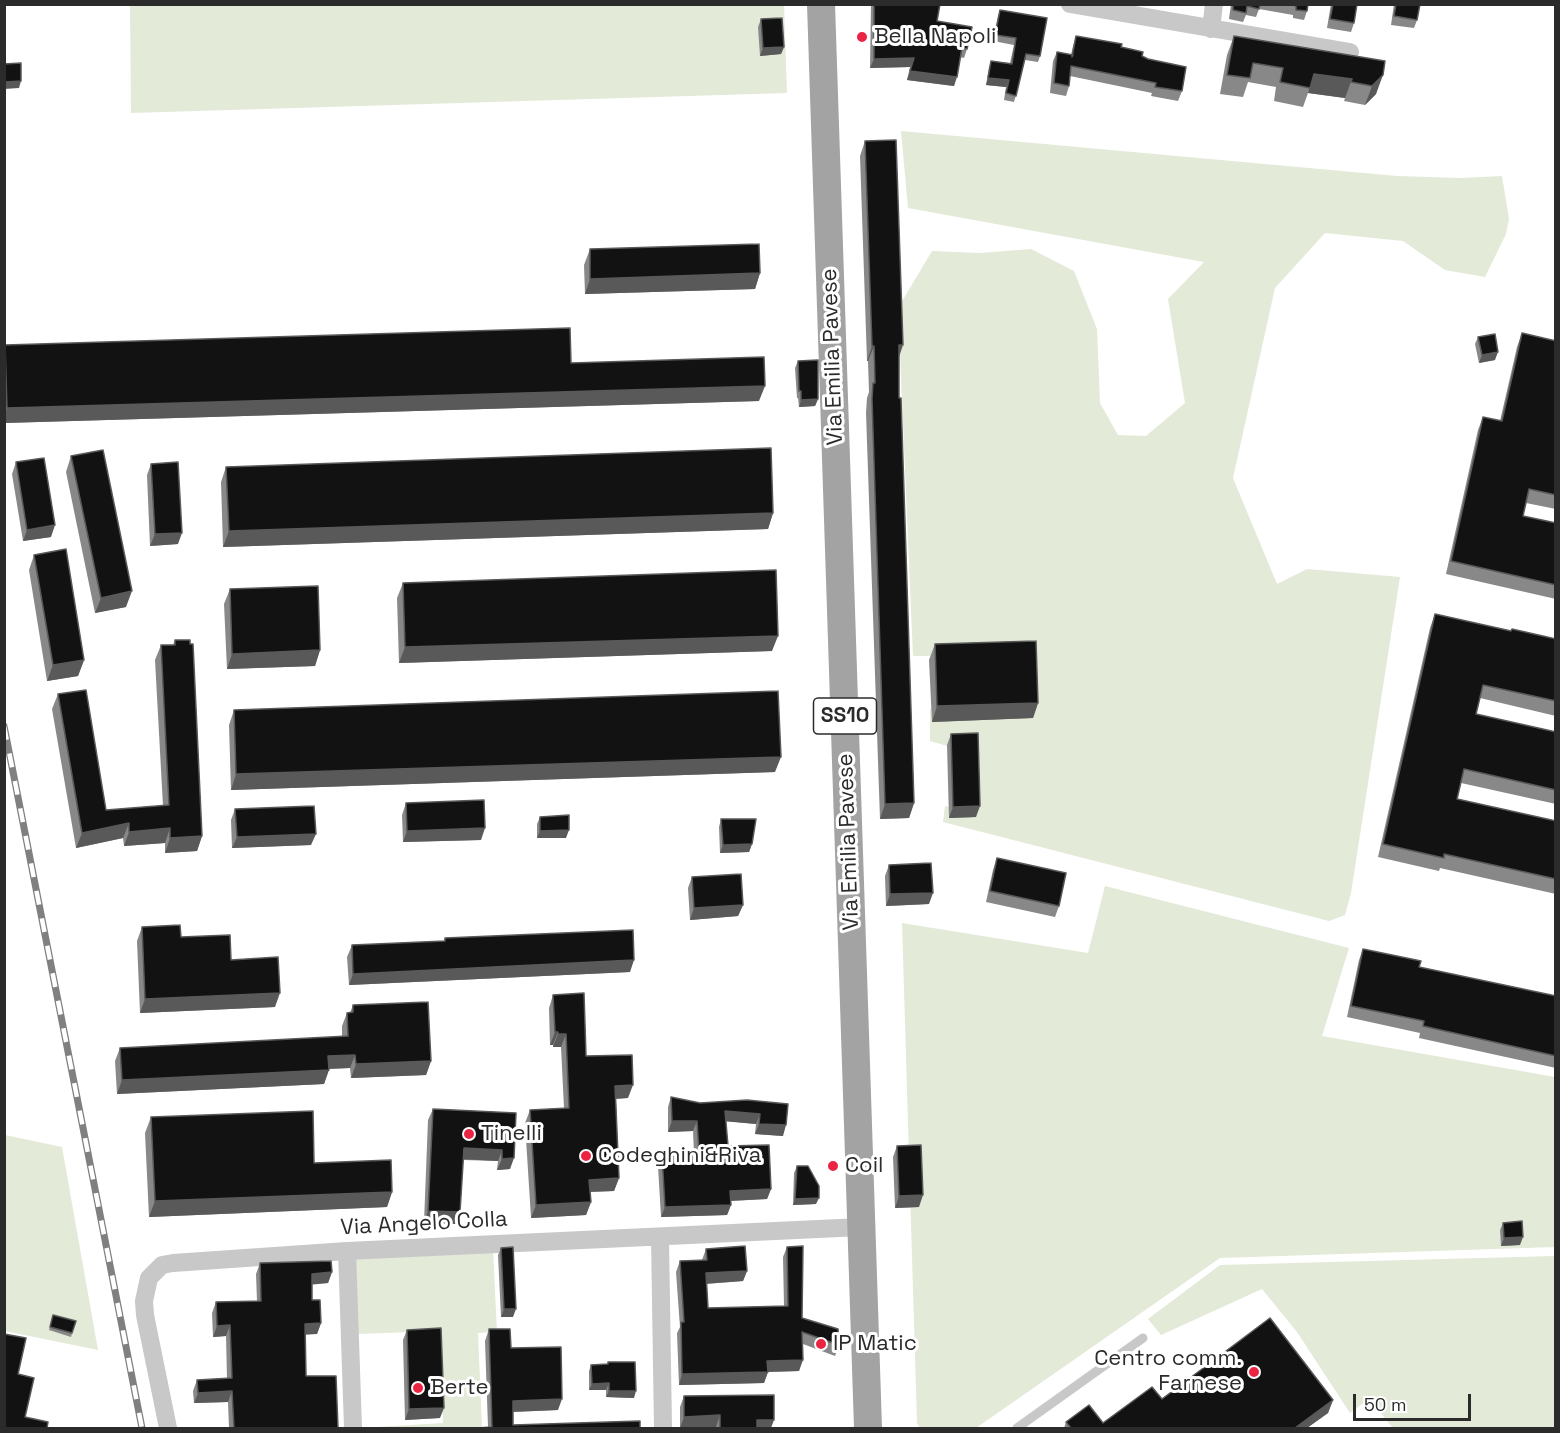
<!DOCTYPE html>
<style>
body{margin:0}
#map{position:relative;width:1560px;height:1433px;overflow:hidden;background:#fff;font-family:"Space Grotesk",sans-serif}
canvas{display:block}
.frame{position:absolute;inset:0;border:6px solid #2b2b2b;pointer-events:none}
.scale{position:absolute;left:1353px;top:1394px;width:118px;height:27px;box-sizing:border-box;border:3px solid #2b2b2b;border-top:0;padding-left:8px;font-size:18px;line-height:21px;white-space:nowrap;color:#2b2b2b;-webkit-text-stroke:4px #fff;paint-order:stroke}
</style>
<div id="map">
<canvas width="1560" height="1433"></canvas>
<div class="frame"></div>
<div class="scale">50 m</div>
</div>
<script>
const ctx = document.querySelector('canvas').getContext('2d');
ctx.lineJoin = 'round';
function paint(path, color) { ctx.fillStyle = color; ctx.fill(path, 'evenodd'); }
const toPath = rows => new Path2D(rows.map(r => 'M' + r).join(''));
function strokePath(path, color, width, dash) { ctx.strokeStyle = color; ctx.lineWidth = width; ctx.lineCap = dash ? 'butt' : 'round'; ctx.setLineDash(dash || []); ctx.stroke(path); }
function drawText(font, color, halo, rows, align = 'center') {
  ctx.font = font + ' "Space Grotesk",sans-serif'; ctx.lineWidth = 6; ctx.setLineDash([]); ctx.textBaseline = 'middle'; ctx.strokeStyle = halo; ctx.fillStyle = color; for (const [text, x, y, turn = 0] of rows) {
    ctx.save(); ctx.translate(x, y); ctx.rotate((+turn || 0) * Math.PI / 180); ctx.textAlign = isNaN(turn) ? turn : align; if (halo) ctx.strokeText(text, 0, 0); ctx.fillText(text, 0, 0); ctx.restore();
  }
}
const green = toPath([
 [130,5,784,5,787,93,131,113],
 [901,131,1397,176,1461,178,1502,176,1509,219,1506,234,1485,277,1445,270,1403,241,1325,233,1275,288,1233,478,1277,584,1307,569,1400,577,1351,893,1345,915,1329,921,943,822,945,806,969,811,961,750,930,741,930,709,1026,703,1021,655,913,656,898,308,932,251,980,253,1031,249,1074,271,1097,329,1100,403,1118,435,1146,436,1185,403,1168,299,1204,262,908,208],
 [1105,886,1349,948,1322,1036,1555,1077,1555,1247,1220,1258,976,1428,920,1428,917,1423,902,923,1088,953],
 [5,1135,62,1147,98,1350,5,1331],
 [493,1250,497,1332,478,1333,482,1428,361,1428,443,1423,439,1331,357,1334,354,1256],
 [1555,1256,1555,1428,1393,1428,1369,1399,1350,1413,1297,1332,1262,1289,1161,1335,1148,1319,1220,1265]
]);
const service = toPath([
 [1017,1428,1143,1338]
]);
const minor = toPath([
 [1070,4,1350,52],
 [1211,29,1214,4],
 [660,1238,663,1428],
 [347,1251,353,1428],
 [168,1428,145,1315,144,1301,149,1278,162,1265,173,1263,347,1251,861,1227]
]);
const primary = toPath([
 [821,4,868,1428]
]);
const rail = toPath([
 [4,726,142,1428]
]);
const wall = toPath([
 [871,4,940,4,937,21,967,49,964,58,960,57,954,86,907,80,910,67,870,68],
 [1231,4,1308,4,1307,11,1304,20,1293,18,1293,15,1259,9,1256,17,1246,15,1243,22,1229,19],
 [1331,4,1357,4,1354,23,1351,32,1327,28],
 [1394,4,1420,4,1417,20,1414,28,1391,25],
 [1000,10,1040,56,1038,62,1025,60,1014,102,1004,100,1006,87,986,85,989,67,991,61,1010,63,1014,45,993,41,998,16],
 [761,19,784,47,781,54,760,56,758,27],
 [1076,36,1121,47,1142,56,1182,91,1178,101,1151,96,1152,93,1070,76,1069,86,1066,96,1050,93,1053,61,1057,52,1071,55,1073,46],
 [1234,36,1385,61,1376,94,1365,105,1344,101,1345,98,1308,93,1303,107,1274,101,1276,87,1248,82,1243,97,1220,94,1227,55],
 [865,141,899,356,899,398,914,803,909,818,880,819,866,413,867,398,869,392,868,361,867,361,860,156],
 [590,249,760,273,755,289,585,294,584,265],
 [1522,333,1556,341,1556,509,1526,503,1523,516,1556,523,1556,599,1446,574,1478,430,1483,417,1500,421,1517,347],
 [1478,337,1495,360,1479,363,1475,344],
 [5,345,571,363,759,401,4,423],
 [798,361,818,399,815,406,799,407,798,398,797,398,795,368],
 [71,456,126,607,95,613,66,472],
 [16,462,51,537,23,541,12,474],
 [151,464,178,544,150,546,147,475],
 [226,467,773,513,768,529,223,547,221,482],
 [34,555,84,660,78,676,47,681,29,570],
 [403,583,772,651,399,663,397,598],
 [230,589,320,650,315,666,227,669,224,604],
 [1435,614,1511,631,1556,639,1556,716,1480,698,1476,714,1556,732,1556,804,1461,783,1457,799,1556,821,1556,894,1440,868,1439,871,1378,857,1430,628],
 [175,640,202,836,197,851,165,853,165,843,124,846,123,838,76,848,52,709,58,694,106,810,163,806,155,660,161,645,173,645],
 [935,644,1038,703,1033,718,932,722,929,660],
 [234,710,775,772,231,790,229,725],
 [951,734,976,817,949,818,947,745],
 [406,803,481,840,403,842,402,815],
 [235,809,311,845,232,848,231,820],
 [540,817,566,838,537,838,537,824],
 [721,819,752,844,749,852,720,853,719,827],
 [997,858,1059,906,1055,917,986,902,993,870],
 [889,865,929,904,886,906,885,876],
 [692,877,743,905,738,916,690,920,688,888],
 [142,927,181,937,231,960,275,1007,140,1013,137,941],
 [445,938,630,972,349,985,347,957,352,945,444,941],
 [1363,949,1419,967,1556,996,1556,1068,1419,1038,1420,1033,1347,1017,1359,960],
 [553,995,586,1056,628,1098,616,1099,619,1178,614,1191,590,1192,591,1202,586,1215,531,1218,525,1123,530,1110,564,1108,561,1047,553,1047,553,1045,550,1045,549,1008],
 [353,1005,431,1061,426,1075,351,1078,350,1068,329,1069,324,1084,117,1094,115,1061,120,1048,342,1037,342,1026,347,1013,350,1013],
 [671,1097,700,1103,747,1100,783,1136,755,1134,756,1124,726,1121,728,1146,771,1189,767,1199,731,1201,731,1205,727,1215,661,1217,658,1166,662,1156,694,1154,693,1131,668,1132,668,1107],
 [433,1109,516,1113,510,1169,497,1170,498,1161,463,1160,456,1224,424,1222,428,1120],
 [151,1117,314,1163,392,1192,387,1207,149,1217,145,1133],
 [897,1146,919,1207,895,1208,893,1157],
 [797,1166,816,1204,793,1205,794,1173],
 [1503,1223,1520,1245,1501,1246,1500,1230],
 [787,1247,802,1318,839,1345,835,1356,803,1344,799,1371,768,1372,764,1383,679,1385,677,1333,680,1327,676,1272,680,1261,702,1260,706,1249,747,1271,743,1281,706,1284,708,1308,784,1306,783,1257],
 [501,1248,513,1317,501,1317,498,1255],
 [260,1263,332,1272,328,1283,312,1284,312,1300,321,1323,317,1334,305,1334,306,1376,338,1428,229,1428,228,1402,194,1403,193,1391,197,1380,227,1378,226,1336,213,1337,212,1313,216,1302,257,1301,256,1274],
 [53,1315,72,1333,71,1337,49,1330],
 [489,1329,511,1348,558,1410,513,1412,513,1425,488,1427,485,1341],
 [407,1330,440,1418,405,1420,403,1340],
 [608,1362,634,1398,606,1397,606,1390,589,1390,589,1371,591,1365,608,1364],
 [684,1396,771,1428,716,1428,716,1427,680,1428,680,1407],
 [1162,1399,1333,1400,1328,1413,1307,1428,1064,1428,1066,1422,1103,1423]
]);
const shadedWall = toPath([
 [784,47,781,54,760,56,763,48],
 [914,58,910,67,870,68,874,59],
 [910,71,957,77,954,86,907,80],
 [1314,74,1352,79,1345,98,1308,93],
 [1383,75,1376,94,1365,105,1372,86],
 [988,78,1009,80,1006,87,986,85],
 [21,81,19,88,4,89,5,82],
 [760,273,755,289,585,294,590,279],
 [899,345,903,345,898,360],
 [872,346,874,346,868,361,867,361],
 [1498,352,1495,360,1479,363,1482,355],
 [765,386,759,401,4,423,4,415,7,408],
 [818,399,815,406,799,407,801,400],
 [773,513,768,529,223,547,229,531],
 [55,525,51,537,23,541,27,530],
 [182,533,178,544,150,546,155,534],
 [132,591,126,607,95,613,101,598],
 [778,636,772,651,399,663,405,647],
 [320,650,315,666,227,669,232,654],
 [84,660,78,676,47,681,53,665],
 [1038,703,1033,718,932,722,937,706],
 [781,757,775,772,231,790,236,774],
 [914,803,909,818,880,819,885,804],
 [980,806,976,817,949,818,953,807],
 [129,823,123,838,76,848,82,833],
 [170,828,165,843,124,846,129,832],
 [485,828,481,840,403,842,407,831],
 [569,830,566,838,537,838,540,831],
 [316,834,311,845,232,848,237,837],
 [202,836,197,851,165,853,170,838],
 [752,844,749,852,720,853,723,845],
 [933,893,929,904,886,906,890,894],
 [743,905,738,916,690,920,694,908],
 [634,960,630,972,349,985,353,974],
 [280,993,275,1007,140,1013,145,999],
 [555,1032,558,1032,553,1045,550,1045],
 [558,1034,566,1034,561,1047,553,1047],
 [355,1055,350,1068,323,1069,328,1056],
 [431,1061,426,1075,351,1078,356,1064],
 [329,1070,324,1084,117,1094,122,1080],
 [633,1085,628,1098,610,1099,615,1086],
 [725,1111,760,1114,756,1124,722,1121],
 [672,1121,697,1121,693,1131,668,1132],
 [759,1124,786,1125,783,1136,755,1134],
 [464,1148,502,1150,498,1161,460,1159],
 [514,1158,510,1169,497,1170,502,1159],
 [619,1178,614,1191,585,1192,589,1180],
 [771,1189,767,1199,726,1201,730,1191],
 [392,1192,387,1207,149,1217,155,1201],
 [923,1195,919,1207,895,1208,899,1196],
 [819,1198,816,1204,793,1205,795,1199],
 [591,1202,586,1215,531,1218,536,1205],
 [731,1205,727,1215,661,1217,665,1207],
 [428,1211,460,1212,456,1224,424,1222],
 [1523,1237,1520,1245,1501,1246,1504,1238],
 [747,1271,743,1281,702,1284,706,1273],
 [332,1272,328,1283,308,1285,312,1274],
 [504,1309,516,1309,513,1317,501,1317],
 [321,1323,317,1334,301,1335,305,1324],
 [230,1325,226,1336,213,1337,217,1326],
 [803,1360,799,1371,764,1372,767,1361],
 [768,1372,764,1383,679,1385,682,1374],
 [609,1383,606,1390,589,1390,592,1384],
 [232,1391,228,1402,194,1403,198,1393],
 [609,1391,636,1391,634,1398,606,1397],
 [562,1399,558,1410,508,1412,513,1401],
 [1333,1400,1328,1413,1307,1428,1295,1428],
 [444,1408,440,1418,405,1420,409,1409],
 [720,1415,716,1427,680,1428,684,1417],
 [757,1420,774,1420,771,1428,754,1428]
]);
const building = toPath([
 [874,4,940,4,937,21,972,27,967,49,962,48,957,77,910,71,914,58,874,59,874,4],
 [1233,4,1260,4,1259,9,1247,6,1246,13,1233,10,1233,4],
 [1288,4,1308,4,1307,11,1296,10,1296,6,1288,4],
 [1333,4,1357,4,1354,23,1330,19,1333,4],
 [1396,4,1420,4,1417,20,1394,16,1396,4],
 [1000,10,1047,18,1040,56,1026,54,1016,96,1006,93,1009,80,988,78,991,61,1012,64,1016,38,995,35,1000,10],
 [782,18,784,47,763,48,761,19,782,18],
 [1076,36,1122,44,1121,47,1143,52,1142,56,1148,59,1186,67,1182,91,1155,87,1156,83,1071,66,1069,86,1054,83,1057,52,1073,55,1072,57,1076,36],
 [1234,36,1385,61,1383,75,1372,86,1351,82,1352,79,1314,74,1310,88,1280,82,1283,68,1253,63,1250,78,1227,75,1234,36],
 [21,63,21,81,5,82,4,64,21,63],
 [896,140,903,345,899,345,899,398,901,398,914,803,885,804,872,399,873,383,875,383,874,346,872,346,865,141,896,140],
 [759,244,760,273,590,279,590,249,759,244],
 [570,328,571,363,764,357,765,386,7,408,5,345,570,328],
 [1522,333,1556,341,1556,495,1529,489,1523,516,1556,523,1556,585,1451,561,1483,417,1502,421,1522,333],
 [1495,334,1498,352,1482,355,1478,337,1495,334],
 [818,360,818,399,801,400,801,391,799,391,798,361,818,360],
 [771,448,773,513,229,531,226,467,771,448],
 [103,450,132,591,101,598,71,456,103,450],
 [44,458,55,525,27,530,16,462,44,458],
 [178,462,182,533,155,534,151,464,178,462],
 [66,549,84,660,53,665,34,555,66,549],
 [776,570,778,636,405,647,403,583,776,570],
 [318,586,320,650,232,654,230,589,318,586],
 [1435,614,1511,631,1512,629,1556,639,1556,701,1483,685,1476,714,1556,732,1556,790,1464,769,1457,799,1556,821,1556,879,1444,854,1444,858,1383,844,1435,614],
 [175,640,190,640,190,644,193,644,202,836,170,838,170,828,129,832,129,823,82,833,58,694,86,690,106,810,169,805,161,645,175,645,175,640],
 [1036,641,1038,703,937,706,935,644,1036,641],
 [778,691,781,757,236,774,234,710,778,691],
 [978,733,980,806,953,807,951,734,978,733],
 [484,800,485,828,407,831,406,803,484,800],
 [314,806,316,834,237,837,235,809,314,806],
 [569,815,569,830,540,831,540,817,569,815],
 [721,819,756,819,752,844,723,845,721,819],
 [997,858,1066,873,1059,906,990,891,997,858],
 [931,863,933,893,890,894,889,865,931,863],
 [741,874,743,905,694,908,692,877,741,874],
 [180,925,181,937,230,935,231,960,278,957,280,993,145,999,142,927,180,925],
 [633,930,634,960,353,974,352,945,445,941,445,938,633,930],
 [1363,949,1421,961,1419,967,1556,996,1556,1056,1423,1026,1424,1021,1351,1006,1363,949],
 [584,993,586,1056,632,1055,633,1085,615,1086,619,1178,589,1180,591,1202,536,1205,530,1110,569,1108,566,1034,558,1034,558,1032,555,1032,553,995,584,993],
 [428,1002,431,1061,356,1064,355,1055,328,1056,329,1070,122,1080,120,1048,348,1036,347,1013,353,1012,353,1005,428,1002],
 [671,1097,700,1103,747,1100,788,1104,786,1125,759,1124,760,1114,725,1111,728,1146,769,1145,771,1189,730,1191,731,1205,665,1207,662,1156,699,1153,697,1121,672,1121,671,1097],
 [433,1109,516,1113,514,1158,502,1159,502,1150,464,1148,460,1212,428,1211,433,1109],
 [313,1111,314,1163,391,1160,392,1192,155,1201,151,1117,313,1111],
 [921,1145,923,1195,899,1196,897,1146,921,1145],
 [797,1166,808,1166,819,1186,819,1198,795,1199,797,1166],
 [1522,1221,1523,1237,1504,1238,1503,1223,1522,1221],
 [745,1246,747,1271,706,1273,708,1308,788,1306,787,1247,803,1246,802,1318,838,1329,839,1345,802,1332,803,1360,767,1361,768,1372,682,1374,681,1322,684,1322,680,1261,707,1260,706,1249,745,1246],
 [513,1247,516,1309,504,1309,501,1248,513,1247],
 [331,1261,332,1272,312,1274,312,1300,320,1300,321,1323,305,1324,306,1376,336,1376,338,1428,234,1428,232,1391,198,1393,197,1380,232,1378,230,1325,217,1326,216,1302,261,1301,260,1263,331,1261],
 [53,1315,76,1321,72,1333,50,1327,53,1315],
 [1270,1318,1333,1400,1295,1428,1071,1428,1066,1422,1089,1405,1103,1423,1152,1387,1162,1399,1270,1318],
 [441,1328,444,1408,409,1409,407,1330,441,1328],
 [489,1329,510,1329,511,1348,561,1347,562,1399,513,1401,513,1425,640,1421,640,1428,477,1428,492,1427,489,1329],
 [4,1334,26,1338,18,1374,34,1378,25,1417,48,1422,47,1428,4,1428,4,1334],
 [608,1362,635,1362,636,1391,609,1391,609,1383,592,1384,591,1365,608,1364,608,1362],
 [774,1395,774,1420,757,1420,757,1428,720,1428,720,1415,684,1417,684,1396,774,1395]
]);
const markers = [
 [862,37,6,"#ec2443"],
 [469,1134,6,"#ec2443"],
 [586,1156,6,"#ec2443"],
 [833,1166,6,"#ec2443"],
 [821,1344,6,"#ec2443"],
 [1254,1372,6,"#ec2443"],
 [418,1388,6,"#ec2443"]
];
const shields = [
 [845,716,63]
];
const shieldNames = [
 ["SS10",845,716]
];
const poiNames = [
 ["Bella Napoli",874,37],
 ["Tinelli",481,1134],
 ["Codeghini&Riva",598,1156],
 ["Coil",845,1166],
 ["IP Matic",833,1344],
 ["Centro comm.",1242,1359,"right"],
 ["Farnese",1242,1384,"right"],
 ["Berte",430,1388]
];
const streetNames = [
 ["Via Emilia Pavese",833,357,-92],
 ["Via Emilia Pavese",849,842,-92],
 ["Via Angelo Colla",424,1224,-3]
];
paint(green, '#e3ead8');
strokePath(service, '#c8c8c8', 9);
strokePath(minor, '#c8c8c8', 18);
strokePath(primary, '#a3a3a3', 28);
strokePath(rail, '#808080', 7);
strokePath(rail, '#fff', 4.5, [14]);
paint(wall, '#888');
paint(shadedWall, '#595959');
paint(building, '#121212');
strokePath(building, '#595959', 1.5);
for (const [x, y, r, color] of markers) { const dot = new Path2D(); dot.arc(x, y, r, 0, 2 * Math.PI); ctx.fillStyle = color; ctx.fill(dot); strokePath(dot, '#fff', 2); }
for (const [x, y, w] of shields) { const box = new Path2D(); box.roundRect(x - w / 2, y - 18, w, 36, 4.5); ctx.fillStyle = '#fff'; ctx.fill(box); strokePath(box, '#2b2b2b', 1.5); }
drawText('bold 21px', '#2b2b2b', null, shieldNames);
drawText('22px', '#2b2b2b', '#fff', poiNames, 'left');
drawText('22px', '#2b2b2b', '#fff', streetNames);
</script>
